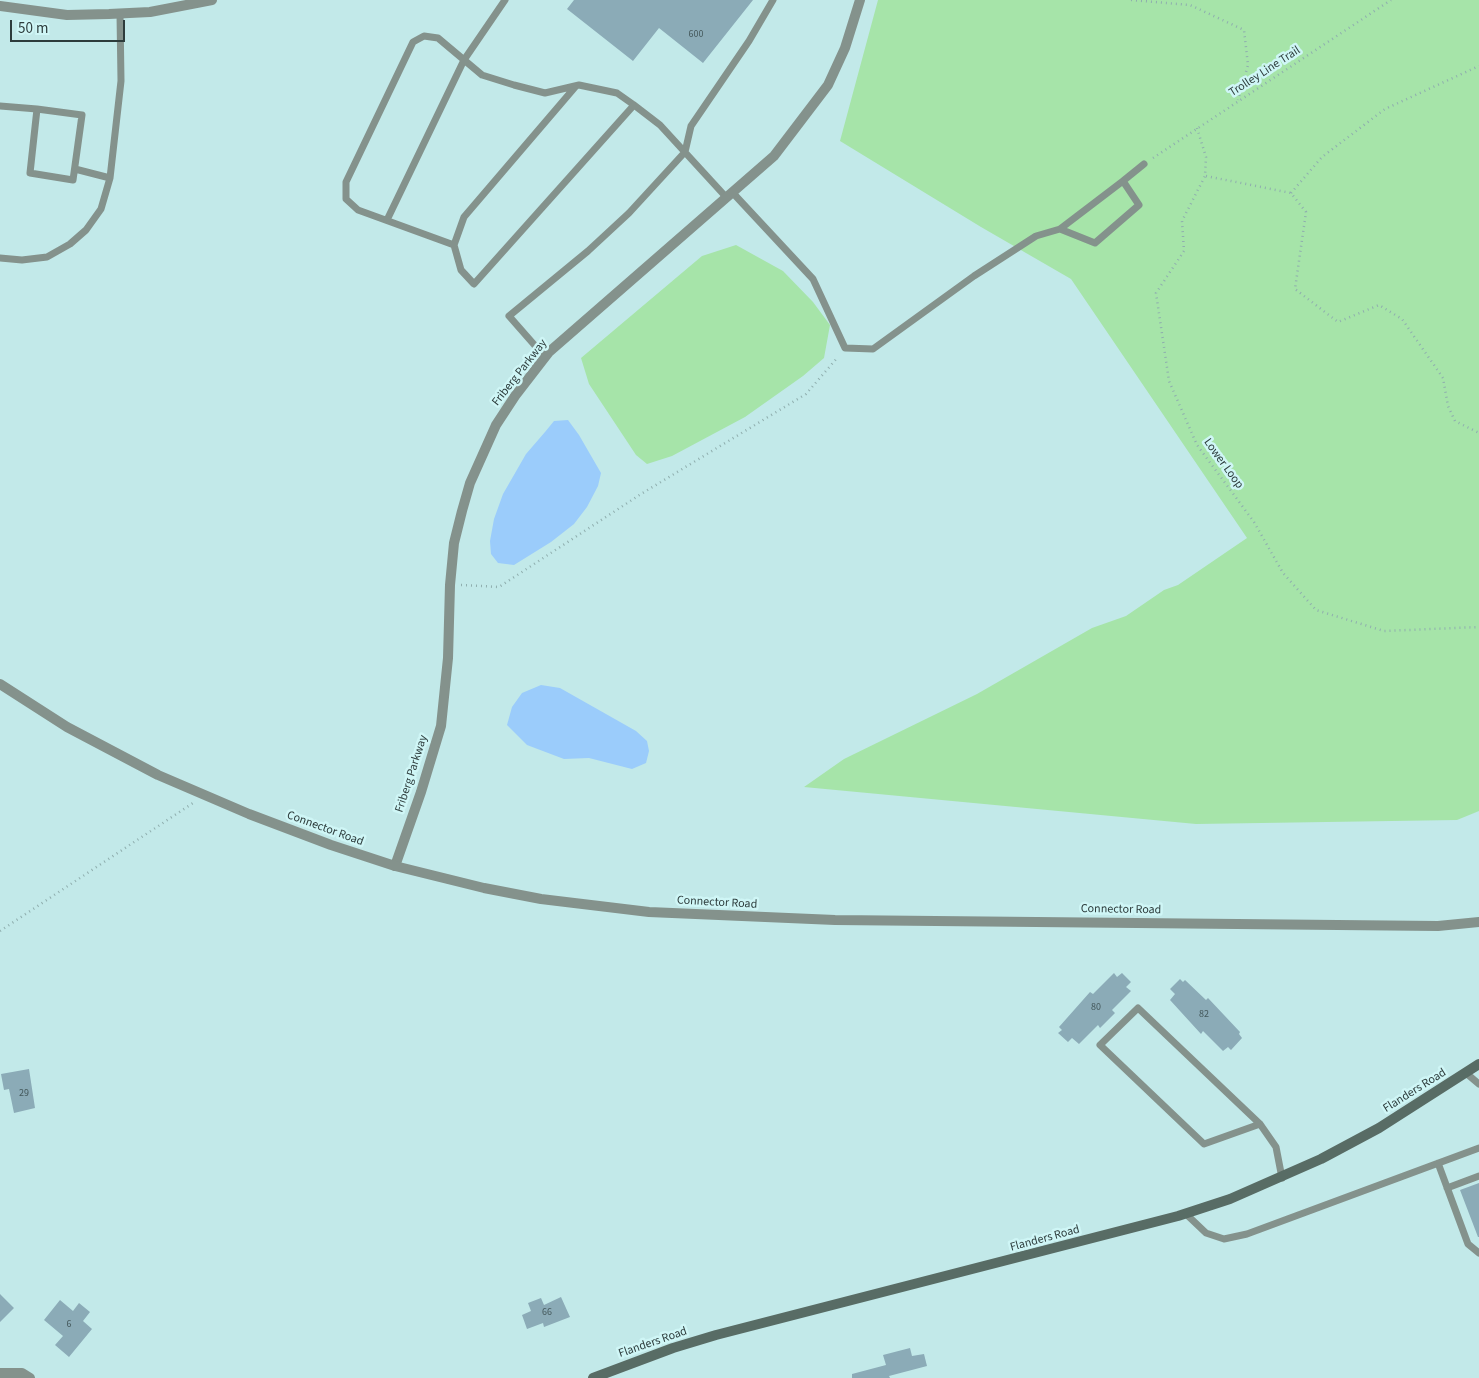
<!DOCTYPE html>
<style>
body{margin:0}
#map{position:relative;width:1479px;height:1378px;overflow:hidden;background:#c2e9e9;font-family:"Source Sans 3",sans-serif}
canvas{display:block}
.scale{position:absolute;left:10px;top:20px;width:115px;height:22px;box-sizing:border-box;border:2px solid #2d3c3c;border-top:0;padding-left:6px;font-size:15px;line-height:18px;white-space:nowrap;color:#2d3c3c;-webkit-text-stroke:4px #cff6f6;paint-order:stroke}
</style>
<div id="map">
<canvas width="1479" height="1378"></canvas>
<div class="scale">50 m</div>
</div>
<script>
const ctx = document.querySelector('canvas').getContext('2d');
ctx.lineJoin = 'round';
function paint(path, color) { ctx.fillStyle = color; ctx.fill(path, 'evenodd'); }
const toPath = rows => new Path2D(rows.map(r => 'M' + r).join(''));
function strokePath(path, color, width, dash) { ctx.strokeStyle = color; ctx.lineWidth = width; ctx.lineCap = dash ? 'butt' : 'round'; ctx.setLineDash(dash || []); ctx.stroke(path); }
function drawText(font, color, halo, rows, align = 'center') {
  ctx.font = font + ' "Source Sans 3",sans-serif'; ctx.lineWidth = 5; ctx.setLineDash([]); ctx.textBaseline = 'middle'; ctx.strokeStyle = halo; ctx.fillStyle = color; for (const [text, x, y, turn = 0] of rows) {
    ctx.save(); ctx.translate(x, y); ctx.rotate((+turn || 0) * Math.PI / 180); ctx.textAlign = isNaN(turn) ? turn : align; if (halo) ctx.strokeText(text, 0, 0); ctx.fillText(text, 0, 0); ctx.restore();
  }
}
const green = toPath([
 [878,0,1479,0,1479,811,1457,820,1196,824,804,787,844,759,977,694,1092,628,1126,616,1164,590,1178,585,1247,538,1071,279,981,227,840,141],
 [736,245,783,271,813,302,830,325,824,358,803,376,745,417,672,456,647,464,636,455,589,384,581,358,702,256]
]);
const water = toPath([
 [568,420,579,435,601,473,598,486,587,507,574,524,551,542,514,565,498,563,491,554,490,541,494,519,503,494,526,454,545,432,554,421],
 [541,685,560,688,636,731,647,741,649,751,646,763,632,769,589,758,564,759,527,745,507,725,512,707,522,693]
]);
const building = toPath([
 [574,0,753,0,703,63,659,28,633,61,567,9],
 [1114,973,1117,977,1122,973,1131,982,1126,987,1131,991,1112,1010,1115,1013,1100,1028,1098,1025,1079,1044,1072,1038,1068,1042,1058,1033,1062,1030,1059,1027,1090,992,1093,994],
 [1180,979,1183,982,1185,980,1206,1000,1208,998,1240,1032,1239,1034,1242,1038,1231,1050,1228,1047,1223,1051,1203,1031,1201,1034,1170,1000,1175,994,1170,989],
 [29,1069,35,1108,14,1113,9,1089,4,1090,1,1074],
 [1479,1183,1479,1237,1478,1237,1460,1190],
 [0,1294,14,1308,0,1322],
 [561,1297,570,1317,544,1327,543,1323,527,1329,522,1315,531,1311,528,1303,541,1298,544,1305],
 [60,1300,73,1311,79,1303,90,1312,83,1321,92,1329,69,1357,55,1345,63,1336,44,1320],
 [910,1348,912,1356,924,1354,927,1366,889,1376,890,1378,852,1378,852,1374,886,1365,883,1355]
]);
const path = toPath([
 [1131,0,1190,5,1244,30,1248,65,1238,100],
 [1197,128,1206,157,1205,176,1182,221,1184,251,1156,293,1169,381,1197,445,1254,522,1283,573,1316,610,1384,631,1479,627],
 [1153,158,1391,0],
 [1206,176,1291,193,1306,212,1295,289,1338,322,1379,305,1402,319,1443,378,1448,406,1455,421,1479,433],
 [1291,193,1322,157,1385,109,1479,66],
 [461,585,499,587,641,494,806,394,838,357],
 [0,931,193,803]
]);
const service = toPath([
 [634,105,474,284,461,270,454,245,358,210,346,199,346,182,413,42,424,36,438,38,482,75,514,85,545,93,579,85,617,93,634,105,660,125,726,197],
 [0,106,37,109,82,115,73,180,30,173,37,109],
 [75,169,110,178,121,81,120,14],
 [1123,181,1144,164],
 [732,192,813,279,845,348,873,349,974,276,1036,236,1060,229,1123,181,1139,205,1095,243,1060,229],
 [387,220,464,60,505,0],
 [454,245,464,217,576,86],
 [0,258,22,260,47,257,70,244,86,230,101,209,110,178],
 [545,357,509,316,588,251,629,213,685,152,691,126,749,41,773,0],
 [1466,1073,1479,1084],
 [1260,1124,1204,1144,1100,1045,1138,1008,1260,1124,1276,1147,1282,1178],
 [1438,1163,1468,1244,1479,1253],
 [1447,1188,1479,1176],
 [1186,1214,1206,1233,1224,1239,1247,1234,1479,1148]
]);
const minor = toPath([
 [0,6,67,15,109,14,150,12,212,0],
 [395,866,421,792,441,726,448,658,450,585,454,543,462,511,470,483,496,425,515,396,549,352,774,156,828,85,845,48,860,0],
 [0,1373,22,1373,30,1378]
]);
const tertiary = toPath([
 [0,684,67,727,158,775,249,814,331,845,395,866,484,888,541,899,649,912,835,920,1438,926,1479,922]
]);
const secondary = toPath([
 [593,1378,673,1348,716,1335,1178,1216,1230,1199,1321,1159,1379,1128,1479,1064]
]);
const numberNames = [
 ["600",696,35],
 ["80",1096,1008],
 ["82",1204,1015],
 ["29",24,1094],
 ["66",547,1313],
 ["6",69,1325]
];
const streetNames = [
 ["Trolley Line Trail",1265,72,-33],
 ["Friberg Parkway",520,373,-52],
 ["Lower Loop",1223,464,54],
 ["Friberg Parkway",412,774,-72],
 ["Connector Road",325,829,20],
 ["Connector Road",717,903,3],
 ["Connector Road",1121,910,1],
 ["Flanders Road",1415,1091,-32],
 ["Flanders Road",1045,1239,-15],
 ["Flanders Road",653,1343,-19]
];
paint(green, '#a6e4a9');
paint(water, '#9bccfb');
paint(building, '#8babb7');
strokePath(path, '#8faeae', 2.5, [1, 4]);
strokePath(service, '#84928c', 7);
strokePath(minor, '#84928c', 10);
strokePath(tertiary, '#84928c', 10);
strokePath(secondary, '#586c65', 10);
drawText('10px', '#44585b', null, numberNames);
drawText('12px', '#2d3c3c', '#cff6f6', streetNames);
</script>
